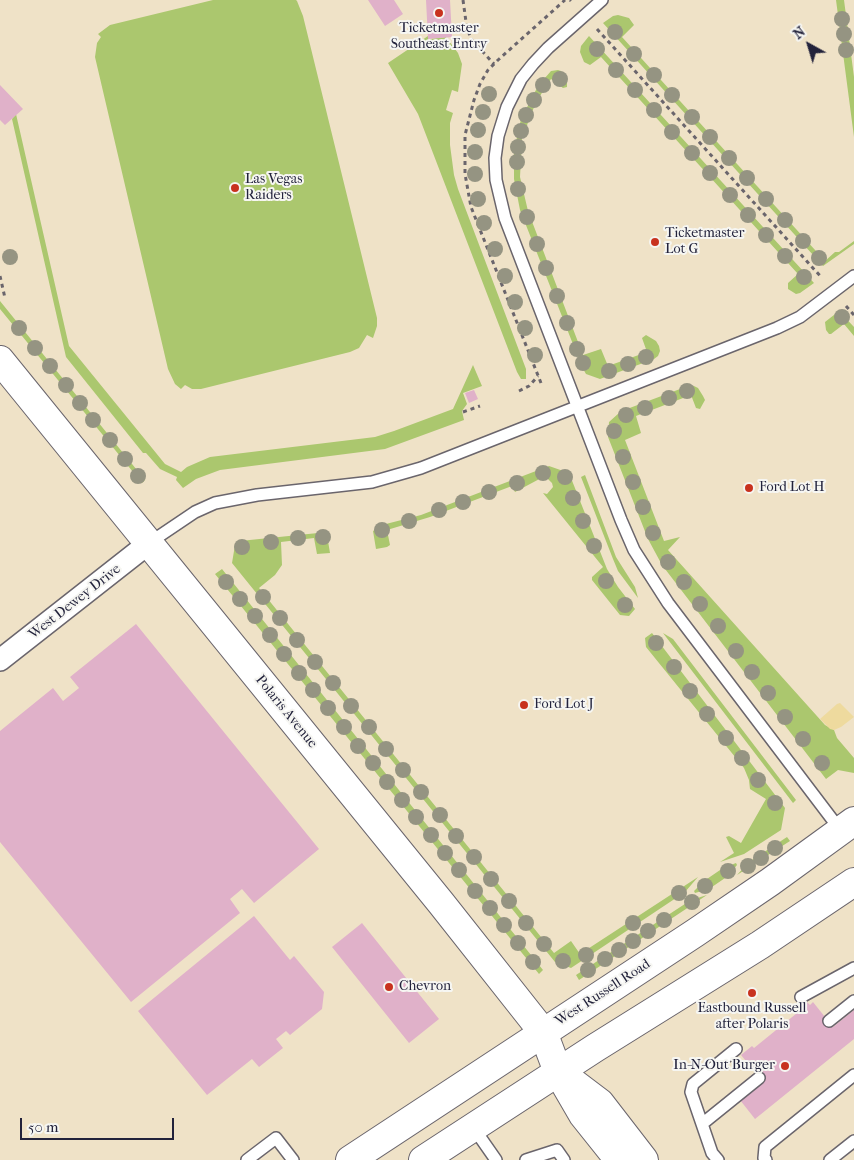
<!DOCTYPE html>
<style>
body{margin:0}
#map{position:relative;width:854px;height:1160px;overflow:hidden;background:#efe2c7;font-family:"IM FELL French Canon",serif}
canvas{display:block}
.north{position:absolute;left:784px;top:20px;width:50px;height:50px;-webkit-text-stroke:4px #f6f6f2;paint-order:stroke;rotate:321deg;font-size:14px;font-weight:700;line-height:20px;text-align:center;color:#22223b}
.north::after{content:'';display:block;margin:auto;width:18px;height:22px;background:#22223b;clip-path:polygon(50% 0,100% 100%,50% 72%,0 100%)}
.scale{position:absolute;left:20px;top:1118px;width:154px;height:22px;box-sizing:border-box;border:2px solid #22223b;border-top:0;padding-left:6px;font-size:15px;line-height:18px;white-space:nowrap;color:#22223b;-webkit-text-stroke:4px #f6f6f2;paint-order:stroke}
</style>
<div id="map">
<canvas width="854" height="1160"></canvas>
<div class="north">N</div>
<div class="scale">50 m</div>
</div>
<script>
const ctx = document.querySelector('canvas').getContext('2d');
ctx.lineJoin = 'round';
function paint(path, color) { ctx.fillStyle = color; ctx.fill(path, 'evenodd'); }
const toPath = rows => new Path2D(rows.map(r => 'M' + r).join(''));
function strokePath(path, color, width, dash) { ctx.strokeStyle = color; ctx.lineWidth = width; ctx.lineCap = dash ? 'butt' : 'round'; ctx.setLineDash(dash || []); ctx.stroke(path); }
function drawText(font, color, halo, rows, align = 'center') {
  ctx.font = font + ' "IM FELL French Canon",serif'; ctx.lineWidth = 4; ctx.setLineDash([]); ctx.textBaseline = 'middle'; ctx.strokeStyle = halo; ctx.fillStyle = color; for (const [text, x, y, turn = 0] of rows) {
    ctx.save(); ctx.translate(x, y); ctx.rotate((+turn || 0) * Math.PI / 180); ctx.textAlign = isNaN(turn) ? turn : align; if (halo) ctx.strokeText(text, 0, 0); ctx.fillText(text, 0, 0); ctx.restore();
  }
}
const green = toPath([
 [213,0,296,0,297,1,303,16,377,318,377,326,373,338,367,335,359,348,350,352,201,389,192,389,185,385,181,389,175,384,168,369,95,57,97,43,101,37,98,34,110,25],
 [836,0,844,0,854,77,854,137],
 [618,15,629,18,634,25,622,37,825,261,835,252,839,252,854,241,854,244,823,266,603,23,613,16],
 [428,36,429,39,446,37,458,53,462,64,458,92,452,90,446,110,453,113,450,123,450,145,454,175,458,189,526,369,526,379,521,379,517,372,418,114,388,63],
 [589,36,814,283,800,293,796,294,788,289,788,283,798,274,601,57,590,65,584,62,580,52,581,46],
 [558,70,561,71,567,78,567,87,563,88,551,79,536,102,522,138,520,177,528,211,583,355,601,349,608,366,647,352,642,338,646,335,656,341,659,346,660,351,658,356,654,359,600,379,586,374,582,367,520,210,514,179,514,151,521,119,538,86,551,71],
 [16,114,69,346,165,464,181,472,187,467,210,457,375,437,394,431,453,409,473,365,482,386,463,393,467,404,462,411,464,420,385,449,220,470,196,479,183,488,176,480,177,477,160,469,146,453,143,453,66,357,12,119],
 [0,301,145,480,142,483,0,309],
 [839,311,854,327,854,336,844,324,831,334,829,334,826,330,825,322],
 [688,386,694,386,698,388,703,396,705,400,700,409,696,408,691,395,636,416,641,433,625,440,664,541,680,537,668,550,825,725,834,730,837,738,854,758,854,773,838,770,826,779,662,565,648,539,608,437,609,422,619,413,627,409],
 [549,466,569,473,607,569,618,587,635,609,629,616,620,615,592,580,592,577,603,567,543,493,547,494,553,487,552,483,545,476,515,492,512,486,430,517,387,530,390,545,387,547,376,549,373,531,382,525,421,515],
 [585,475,616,557,635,587,638,598,618,571,613,559,581,477],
 [318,533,327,535,330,553,317,554,314,538,281,542,282,565,275,575,259,588,554,953,571,941,580,954,698,877,685,892,571,968,555,962,232,563,235,545,240,541],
 [222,569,543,970,539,974,215,574],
 [652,633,785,808,781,830,744,854,720,862,734,853,726,837,729,836,741,843,766,799,750,789,749,780,744,768,646,647,645,638],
 [663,633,673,639,796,800,793,803],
 [787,837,790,841,737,875,749,862],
 [736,863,737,865,728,876,709,889,695,893,694,891,704,881,723,868],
 [707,895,579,980,576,975,691,900]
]);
const sand = toPath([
 [840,703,854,717,841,727,834,730,830,729,820,719,837,704]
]);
const building = toPath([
 [368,0,394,0,403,14,385,26],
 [426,0,450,0,452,37,428,39],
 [0,85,23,109,5,125,0,120],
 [474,390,478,399,469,403,465,393],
 [136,624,319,849,254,903,242,889,230,899,240,913,131,1002,0,842,0,731,53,688,63,701,79,688,70,677],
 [254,916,290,960,294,956,324,992,322,1009,290,1035,286,1031,276,1039,283,1048,259,1067,252,1059,207,1095,138,1011],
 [362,923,439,1019,409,1043,332,947],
 [807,1002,810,1005,813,1002,833,1027,854,1010,854,1039,755,1119,740,1100,763,1082,741,1055,752,1046,754,1048,802,1009,800,1007]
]);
const path = toPath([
 [463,0,467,29,472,40,494,64],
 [570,0,571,1],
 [597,29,822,278],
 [0,276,5,298],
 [846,306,854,315],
 [541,383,471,207,465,174,465,135,474,100,480,84,488,70,498,60,565,0],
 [519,391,529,386,538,376],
 [463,412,480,406]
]);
const service = toPath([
 [602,0,548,48,533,64,521,79,507,107,498,136,495,158,496,180,505,218,621,520,634,550,668,603,841,831],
 [149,543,195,512,215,503,257,495,372,482,421,468,777,328,800,317,854,276],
 [801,997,854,968],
 [829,1021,854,1001],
 [702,1124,759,1078],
 [473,1127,496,1160],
 [247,1160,276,1138,293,1160],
 [526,1160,557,1150,564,1160],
 [718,1160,712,1153,691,1092,693,1084,736,1049],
 [766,1160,764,1158,765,1147,854,1075],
 [830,1160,854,1141]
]);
const minor = toPath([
 [0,660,149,543]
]);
const tertiary = toPath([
 [0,360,441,903,543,1032,558,1072,583,1115,619,1160],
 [567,1078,600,1103,644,1160]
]);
const primary = toPath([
 [350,1160,695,933,770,882,854,821],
 [423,1160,595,1048,760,945,854,882]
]);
const trees = [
 [842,19],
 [615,32],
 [844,34],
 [597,49],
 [846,50],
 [634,54],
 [616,70],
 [654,75],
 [560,79],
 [543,85],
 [635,90],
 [489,94],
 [672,95],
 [534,100],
 [654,110],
 [483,112],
 [526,115],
 [692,117],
 [478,130],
 [521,131],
 [672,132],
 [710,137],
 [518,147],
 [475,152],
 [692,153],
 [729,158],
 [517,162],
 [710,173],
 [475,174],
 [747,178],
 [518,189],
 [730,195],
 [478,199],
 [766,199],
 [748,215],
 [527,217],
 [785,220],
 [484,223],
 [766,235],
 [803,241],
 [537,244],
 [495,249],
 [785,256],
 [10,257],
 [819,258],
 [546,268],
 [505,276],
 [804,277],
 [557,296],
 [515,302],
 [842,317],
 [567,323],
 [19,328],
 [525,328],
 [35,348],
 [577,349],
 [535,355],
 [646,357],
 [583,363],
 [628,364],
 [50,366],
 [609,371],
 [66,385],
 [687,391],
 [669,398],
 [80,403],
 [645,408],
 [626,415],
 [93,420],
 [614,431],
 [110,440],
 [623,457],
 [125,459],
 [543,473],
 [138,476],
 [565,477],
 [633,482],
 [517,483],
 [489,492],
 [573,498],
 [463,502],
 [643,507],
 [439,510],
 [409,521],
 [583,521],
 [382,530],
 [653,533],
 [323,537],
 [298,538],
 [271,542],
 [594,546],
 [242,547],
 [668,562],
 [606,581],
 [226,582],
 [684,582],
 [263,597],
 [240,599],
 [700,604],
 [625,605],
 [255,616],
 [280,618],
 [718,626],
 [270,635],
 [297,640],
 [656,643],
 [736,651],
 [284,654],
 [315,662],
 [674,667],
 [752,672],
 [299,673],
 [333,683],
 [313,690],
 [690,691],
 [768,693],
 [351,706],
 [328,708],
 [707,714],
 [785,717],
 [344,727],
 [369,727],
 [726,738],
 [803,739],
 [358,746],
 [386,749],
 [742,758],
 [373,763],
 [822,763],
 [403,770],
 [758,780],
 [387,782],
 [421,792],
 [402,800],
 [775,803],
 [440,815],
 [416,817],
 [431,835],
 [456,836],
 [775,848],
 [445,853],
 [474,857],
 [761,858],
 [748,866],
 [459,870],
 [728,871],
 [491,879],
 [705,886],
 [475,891],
 [679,893],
 [509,901],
 [692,902],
 [490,908],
 [664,920],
 [526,923],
 [633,923],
 [504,925],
 [648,931],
 [633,941],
 [518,943],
 [544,944],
 [619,950],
 [586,955],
 [605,959],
 [563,961],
 [533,962],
 [588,970]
];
const markers = [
 [439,13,5,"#c8321e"],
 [235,188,5,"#c8321e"],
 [655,242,5,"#c8321e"],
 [749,488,5,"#c8321e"],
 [524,705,5,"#c8321e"],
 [389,987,5,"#c8321e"],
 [752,993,5,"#c8321e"],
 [785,1066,5,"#c8321e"]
];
const poiNames = [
 ["Ticketmaster",439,29,"center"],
 ["Southeast Entry",439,45,"center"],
 ["Las Vegas",245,180],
 ["Raiders",245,196],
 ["Ticketmaster",665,234],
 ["Lot G",665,250],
 ["Ford Lot H",759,488],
 ["Ford Lot J",534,705],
 ["Chevron",399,987],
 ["Eastbound Russell",752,1009,"center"],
 ["after Polaris",752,1025,"center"],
 ["In-N-Out Burger",775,1066,"right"]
];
const streetNames = [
 ["West Dewey Drive",75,602,-38],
 ["Polaris Avenue",286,712,51],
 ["West Russell Road",603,993,-33]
];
paint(green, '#abc76e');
paint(sand, '#eeda9e');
paint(building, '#e0b1c9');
strokePath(service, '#6a656c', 14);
strokePath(minor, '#6a656c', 24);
strokePath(tertiary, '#6a656c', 30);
strokePath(primary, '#6a656c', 30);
strokePath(path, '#6a656c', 3, [4, 4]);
strokePath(service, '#fff', 11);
strokePath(minor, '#fff', 21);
strokePath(tertiary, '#fff', 28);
strokePath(primary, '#fff', 28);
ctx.fillStyle = '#959482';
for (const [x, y] of trees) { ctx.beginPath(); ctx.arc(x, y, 8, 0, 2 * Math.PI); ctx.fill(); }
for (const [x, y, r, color] of markers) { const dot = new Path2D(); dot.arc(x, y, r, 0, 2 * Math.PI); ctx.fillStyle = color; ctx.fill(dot); strokePath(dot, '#f6f6f2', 2); }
drawText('14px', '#22223b', '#f6f6f2', poiNames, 'left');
drawText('14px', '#22223b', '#f6f6f2', streetNames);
</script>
